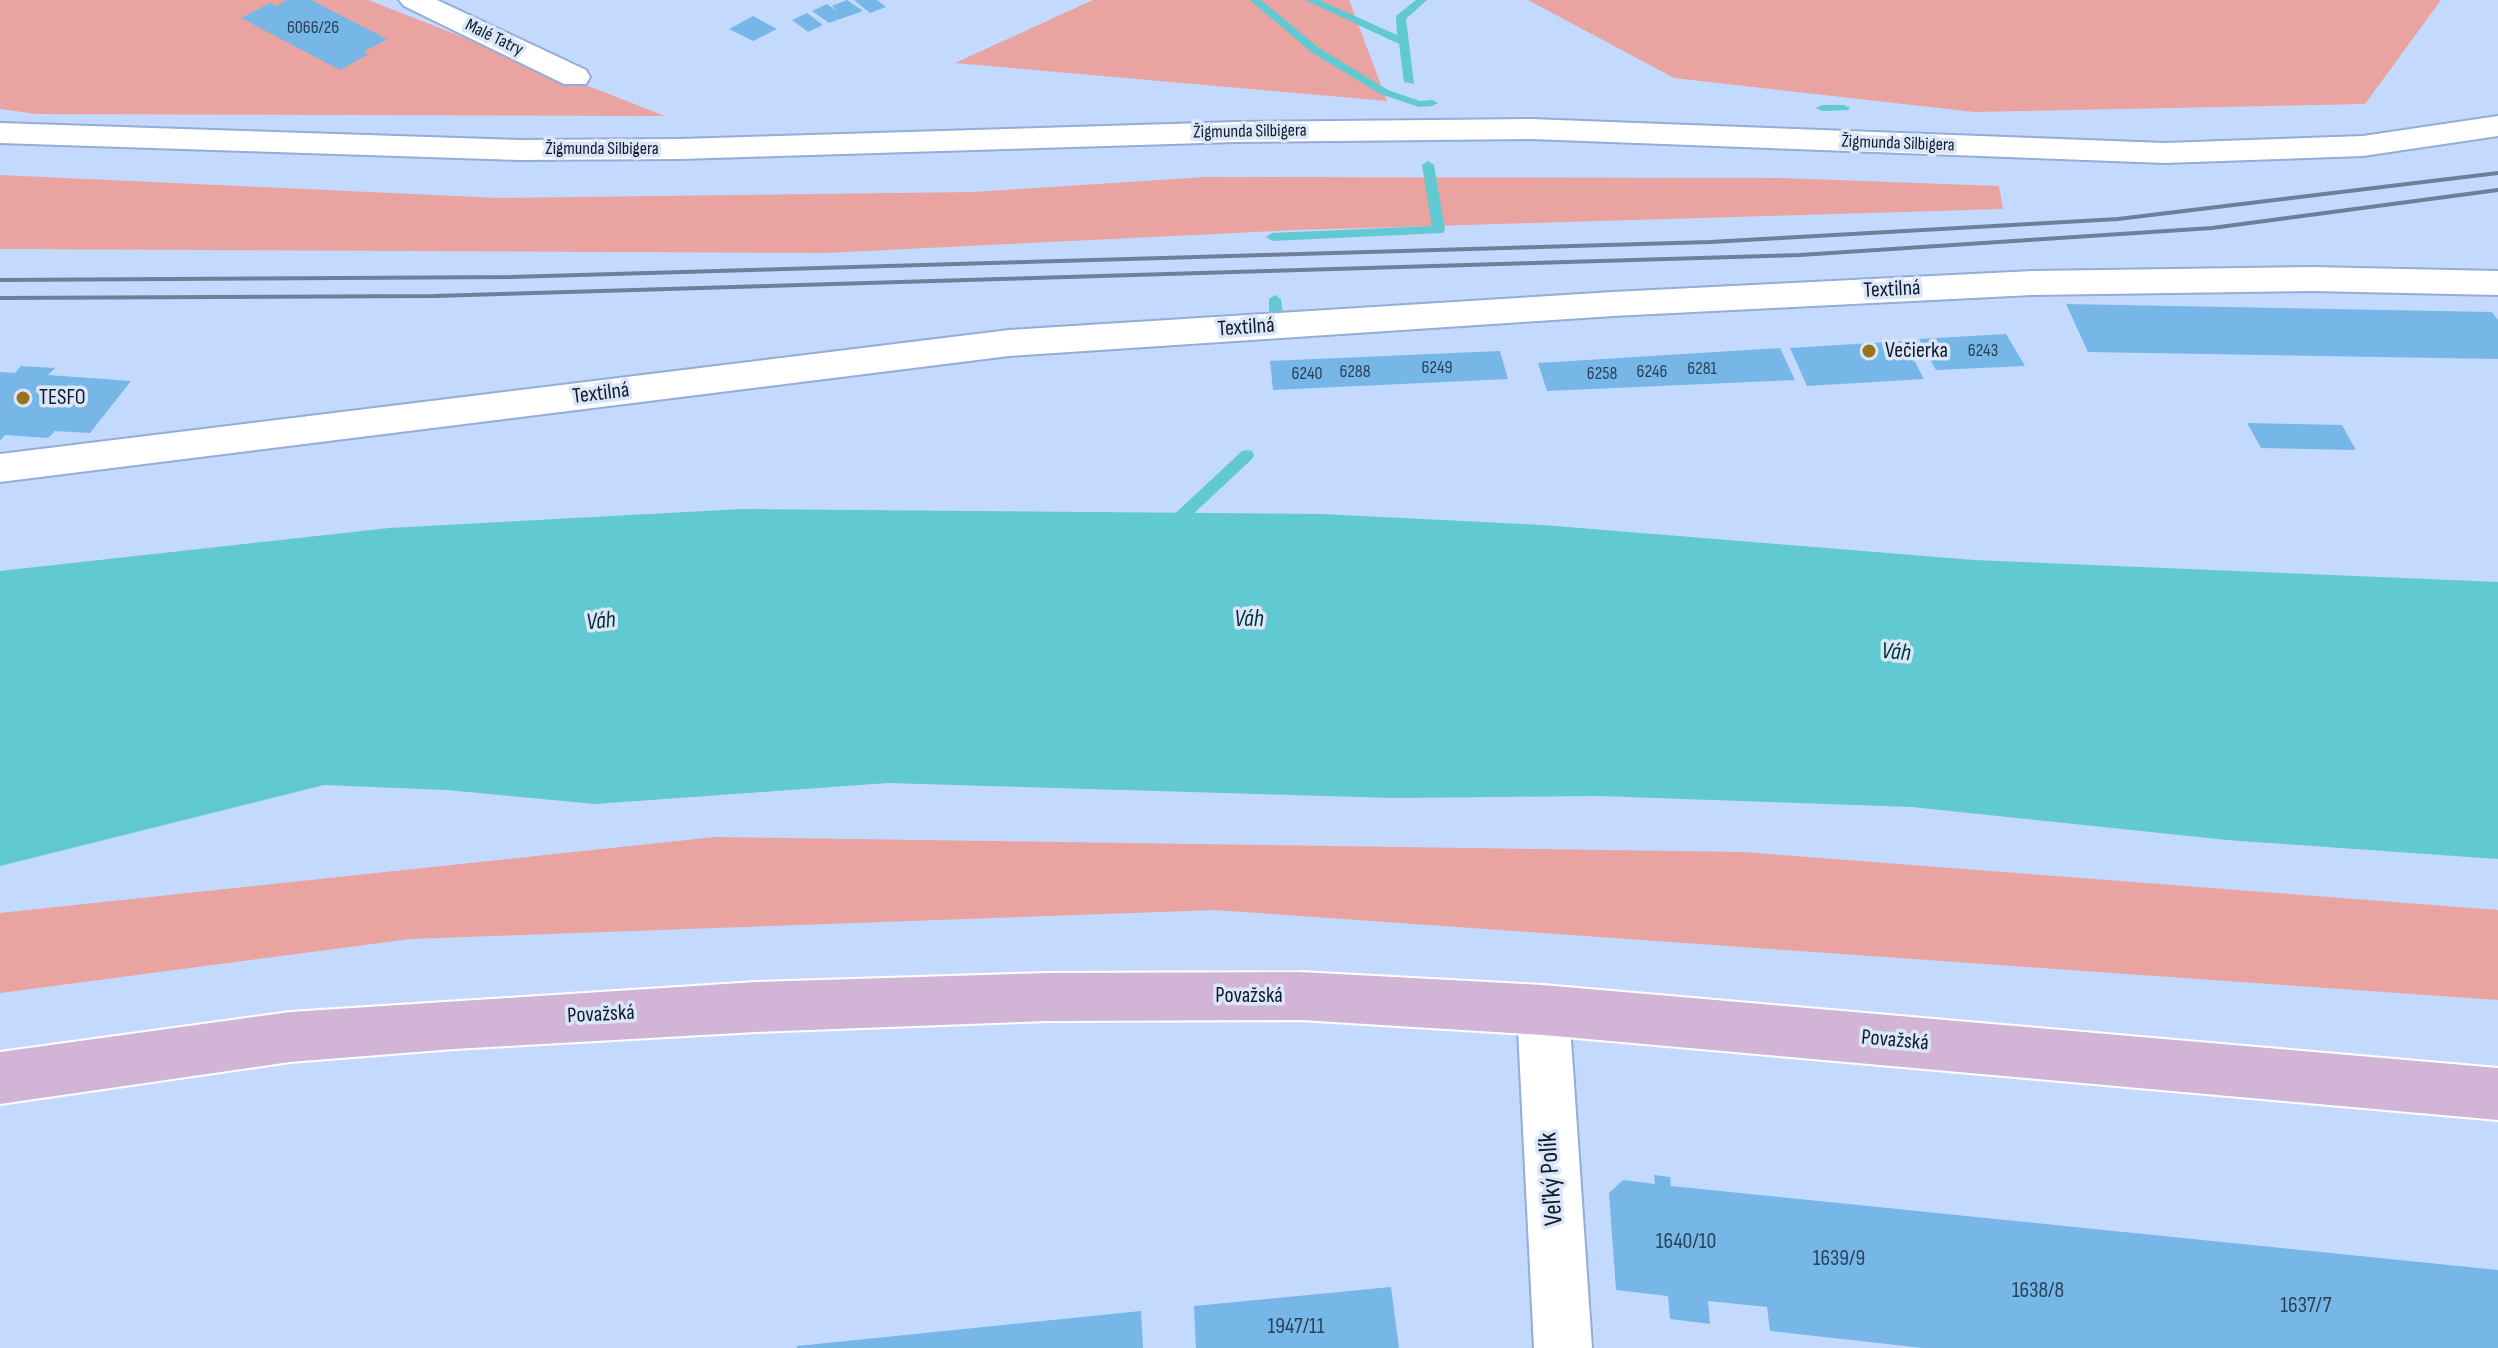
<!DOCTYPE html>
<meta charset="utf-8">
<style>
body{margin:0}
canvas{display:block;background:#c4d9fe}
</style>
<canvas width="2498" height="1348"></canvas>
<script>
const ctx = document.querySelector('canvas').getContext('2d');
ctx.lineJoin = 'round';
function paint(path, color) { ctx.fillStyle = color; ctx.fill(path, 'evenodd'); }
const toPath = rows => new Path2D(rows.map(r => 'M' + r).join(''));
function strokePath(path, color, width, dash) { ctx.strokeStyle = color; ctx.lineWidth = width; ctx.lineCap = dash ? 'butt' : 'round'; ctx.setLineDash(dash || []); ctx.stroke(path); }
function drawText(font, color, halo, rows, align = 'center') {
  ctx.font = font + ' "Sofia Sans Condensed",sans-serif'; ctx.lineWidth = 7; ctx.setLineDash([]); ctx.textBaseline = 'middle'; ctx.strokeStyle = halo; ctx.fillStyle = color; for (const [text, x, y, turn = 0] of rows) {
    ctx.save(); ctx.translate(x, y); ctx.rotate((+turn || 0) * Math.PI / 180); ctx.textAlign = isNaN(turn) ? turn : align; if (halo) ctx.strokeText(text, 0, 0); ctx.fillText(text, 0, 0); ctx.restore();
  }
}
const green = toPath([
 [0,0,368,0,665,116,36,114,0,109],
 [1093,0,1349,0,1387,101,955,63],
 [1528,0,2441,0,2365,104,1974,112,1674,78],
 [0,175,499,198,974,192,1206,177,1782,178,1999,186,2003,209,1296,230,824,253,0,249],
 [715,837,1743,852,2498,910,2498,1000,1215,910,410,939,0,993,0,913]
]);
const water = toPath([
 [742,509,1322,514,1543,525,1974,560,2498,582,2498,859,2227,840,1912,807,1599,796,1392,798,888,783,595,804,447,790,324,785,0,866,0,571,389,528]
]);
const stream = toPath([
 [1250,0,1261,0,1319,48,1388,90,1420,101,1432,100,1438,103,1432,106,1419,107,1380,94,1311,52,1250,0],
 [1305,0,1319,0,1397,35,1396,16,1416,0,1427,0,1406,19,1414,84,1404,82,1399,44,1305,0],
 [1844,105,1850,108,1848,110,1822,111,1816,108,1822,105,1844,105],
 [1428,161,1434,165,1445,230,1443,233,1272,241,1266,237,1272,233,1432,226,1422,165,1428,161],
 [1275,295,1281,299,1283,315,1276,319,1269,315,1269,299,1275,295],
 [1247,450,1252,451,1254,455,1252,459,1175,531,1165,531,1163,527,1165,523,1242,451,1247,450]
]);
const building = toPath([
 [287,0,311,0,387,39,363,52,369,54,340,70,241,18,270,3,276,6],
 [847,0,863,11,829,23,812,11,827,4,838,12,832,6],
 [854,0,877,0,886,7,870,13],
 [807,13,823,25,808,32,792,20],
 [753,16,777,29,753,41,729,29],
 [2066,304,2492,312,2498,320,2498,359,2088,352],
 [2006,334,2025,366,1936,370,1919,339],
 [1904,341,1924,379,1807,386,1790,348],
 [1780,348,1795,380,1547,391,1538,363],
 [1500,351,1508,379,1273,390,1270,361],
 [21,366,55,368,48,375,131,381,90,433,55,431,48,438,5,435,0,441,0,372,15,373],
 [2247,423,2342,425,2356,450,2261,448],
 [1654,1175,1670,1177,1671,1186,2498,1270,2498,1348,1923,1348,1770,1331,1767,1307,1708,1301,1710,1324,1670,1319,1668,1296,1616,1290,1609,1193,1623,1180,1655,1184],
 [1391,1287,1399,1348,1196,1348,1194,1306],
 [1141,1311,1143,1348,797,1348,797,1346]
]);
const minor = toPath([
 [399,0,437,0,586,70,590,77,586,84,564,84,404,6,399,0],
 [2498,116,2498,136,2363,156,2165,163,1531,139,1236,142,680,159,519,160,0,143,0,123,519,140,680,139,1236,122,1531,119,2165,143,2363,136,2498,116],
 [2312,267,2498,271,2498,295,2312,291,2032,295,1613,316,1009,356,0,482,0,454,1009,330,1613,292,2032,271,2312,267],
 [1543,985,1561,993,1569,1010,1592,1348,1534,1348,1517,1010,1525,993,1543,985]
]);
const primary = toPath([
 [1301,972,1543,985,2498,1068,2498,1120,1543,1035,1301,1020,1048,1021,756,1032,454,1049,290,1062,0,1104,0,1052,290,1012,756,982,1048,973,1301,972]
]);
const rail = toPath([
 [0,280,511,277,1710,242,2118,219,2498,173],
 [0,298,434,296,1800,255,2212,228,2498,190]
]);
const markers = [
 [1869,351,8,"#98721d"],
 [23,398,8,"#98721d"]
];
const numberNames = [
 ["6066/26",313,28],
 ["6243",1983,351],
 ["6249",1437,368],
 ["6281",1702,369],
 ["6288",1355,372],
 ["6246",1652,372],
 ["6240",1307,374],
 ["6258",1602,374]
];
const farStreetnames = [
 ["Malé Tatry",494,38,26],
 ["Žigmunda Silbigera",1250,132,-1],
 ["Žigmunda Silbigera",1898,144,2],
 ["Žigmunda Silbigera",602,149]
];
const streetNames = [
 ["Textilná",1892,290,-3],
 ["Textilná",1246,328,-4],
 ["Textilná",601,394,-7],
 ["Považská",1249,996],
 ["Považská",601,1015,-3],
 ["Považská",1895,1041,5]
];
const poiNames = [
 ["Večierka",1885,351],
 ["TESFO",39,398]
];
const nearNumbernames = [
 ["1640/10",1686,1242],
 ["1639/9",1839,1259],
 ["1638/8",2038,1291],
 ["1637/7",2306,1306],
 ["1947/11",1296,1327]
];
const waterNames = [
 ["Váh",1249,620],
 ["Váh",601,622,-6],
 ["Váh",1896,653,5]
];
const nearStreetnames = [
 ["Veľký Polík",1552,1179,-94]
];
paint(green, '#e9a3a0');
paint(water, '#61c9d1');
paint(stream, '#61c9d1');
paint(building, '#76b7e8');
strokePath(minor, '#93acd8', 4);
strokePath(primary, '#fff', 4);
paint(minor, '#fff');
paint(primary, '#d1b4d6');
strokePath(rail, '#6f7e99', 4);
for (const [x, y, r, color] of markers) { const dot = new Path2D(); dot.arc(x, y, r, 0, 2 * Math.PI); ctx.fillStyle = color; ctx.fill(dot); strokePath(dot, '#dbe6f9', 3); }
drawText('18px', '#2a415a', null, numberNames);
drawText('18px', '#111a2a', '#dbe6f9', farStreetnames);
drawText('22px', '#111a2a', '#dbe6f9', streetNames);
drawText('22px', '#111a2a', '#dbe6f9', poiNames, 'left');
drawText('22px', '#2a415a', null, nearNumbernames);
drawText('italic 24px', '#003135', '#dbe6f9', waterNames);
drawText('26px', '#111a2a', '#dbe6f9', nearStreetnames);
</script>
